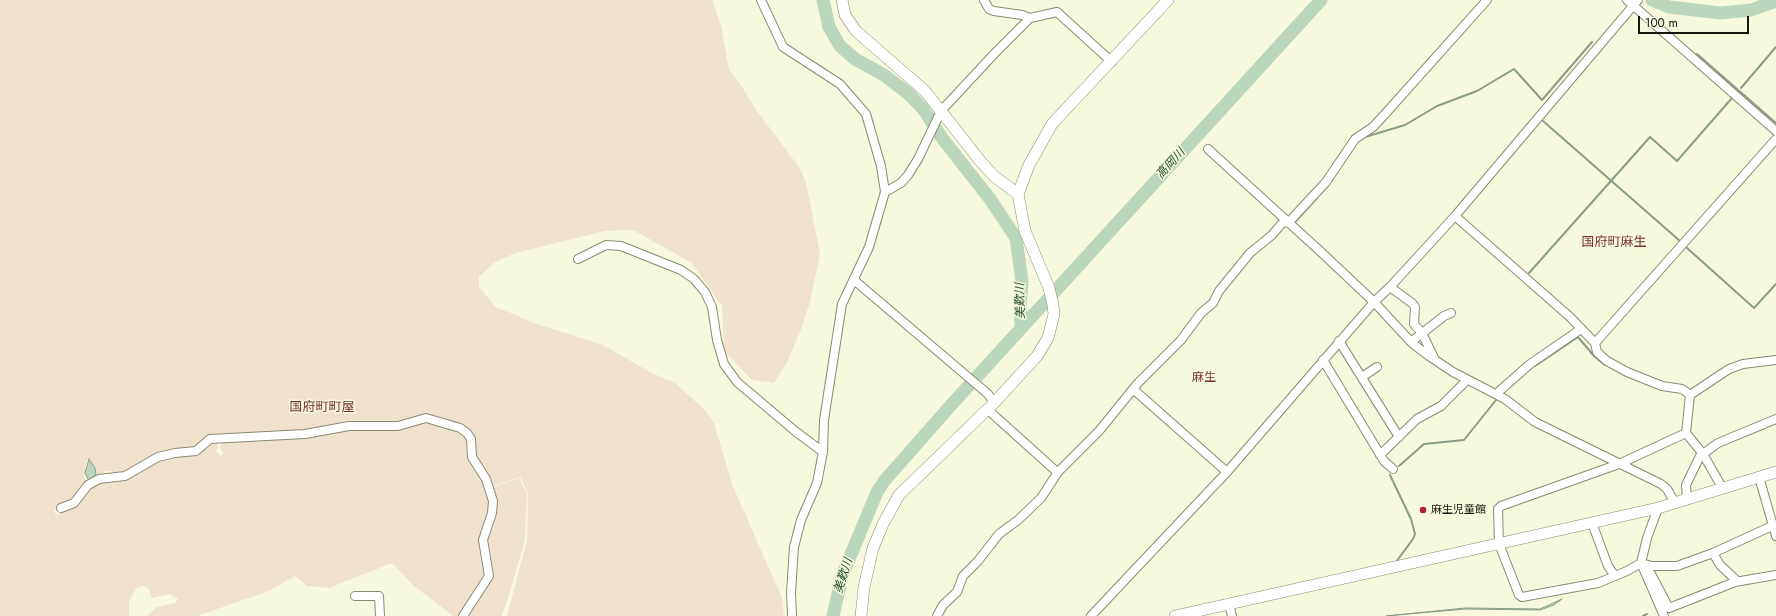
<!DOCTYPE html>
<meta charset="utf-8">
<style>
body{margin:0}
#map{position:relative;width:1776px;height:616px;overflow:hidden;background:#f7f9de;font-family:Jost,sans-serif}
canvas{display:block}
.scale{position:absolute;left:1638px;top:16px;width:111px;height:18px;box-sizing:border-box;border:2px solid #14150c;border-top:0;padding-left:5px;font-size:12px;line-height:14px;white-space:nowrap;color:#14150c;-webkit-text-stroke:3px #f7f9de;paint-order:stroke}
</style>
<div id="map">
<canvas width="1776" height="616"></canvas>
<div class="scale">100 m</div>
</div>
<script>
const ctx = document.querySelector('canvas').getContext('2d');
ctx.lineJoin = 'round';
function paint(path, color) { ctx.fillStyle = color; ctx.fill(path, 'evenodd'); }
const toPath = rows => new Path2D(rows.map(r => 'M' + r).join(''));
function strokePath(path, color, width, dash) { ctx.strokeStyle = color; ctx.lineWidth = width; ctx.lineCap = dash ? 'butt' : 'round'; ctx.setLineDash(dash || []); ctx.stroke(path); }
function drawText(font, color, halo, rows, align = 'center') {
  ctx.font = font + ' Jost,"Noto Sans JP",sans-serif'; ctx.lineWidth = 3; ctx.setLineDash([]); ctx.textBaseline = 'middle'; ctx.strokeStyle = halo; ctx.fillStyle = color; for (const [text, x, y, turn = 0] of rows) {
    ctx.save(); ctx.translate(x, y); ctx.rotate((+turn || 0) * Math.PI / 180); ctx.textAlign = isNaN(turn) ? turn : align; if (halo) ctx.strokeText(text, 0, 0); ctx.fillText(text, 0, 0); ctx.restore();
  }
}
const green = toPath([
 [0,0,712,0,721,25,729,70,739,82,757,111,799,167,806,182,820,254,810,302,800,332,788,360,774,383,752,380,724,351,722,306,692,263,633,230,605,231,515,253,494,263,479,277,479,286,494,306,537,324,603,345,652,373,675,383,705,410,714,423,732,484,782,598,784,616,507,616,527,540,528,493,520,477,491,487,474,458,470,435,461,427,428,417,396,425,352,424,305,432,210,437,196,450,174,452,156,456,129,473,117,477,112,477,111,471,104,471,104,476,98,478,96,468,89,459,87,460,84,477,87,482,97,476,98,478,86,486,73,502,54,510,56,515,61,513,61,509,72,507,88,488,102,479,126,477,153,461,165,456,196,453,211,441,215,440,218,448,216,451,220,456,224,453,219,447,222,444,220,440,306,435,352,428,398,427,424,420,430,421,458,430,468,437,471,459,489,492,490,512,481,540,487,576,460,616,453,616,439,605,414,586,392,563,329,588,307,586,295,576,269,591,197,616,147,616,157,607,175,603,178,599,170,594,152,598,149,589,143,586,136,589,129,602,129,616,0,616],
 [519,478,527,494,525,540,507,602,501,616,466,616,492,577,486,545,491,488]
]);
const water = toPath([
 [89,459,95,468,96,474,89,481,85,473,89,459],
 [1562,599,1554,605,1540,610,1465,609,1386,616,1465,608,1540,609,1562,599]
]);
const stream = toPath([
 [1697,54,1776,123],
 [1741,88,1776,47],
 [1543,121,1680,241],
 [1365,137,1405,125,1437,106,1477,91,1514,69,1542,100,1592,42],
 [1295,222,1317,198],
 [1687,248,1754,308,1776,284],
 [1529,273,1650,137,1677,161,1732,98],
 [1535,366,1578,337,1594,356,1605,365],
 [1399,466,1424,444,1464,440,1496,400],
 [1390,475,1411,519,1415,534,1413,539,1396,562],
 [1643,616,1647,614]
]);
const river = toPath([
 [823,0,829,27,840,46,855,59,884,75,910,95,924,110,942,138,990,199,1016,238,1022,282,1020,308,1021,328],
 [1652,0,1669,7,1720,13,1751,10,1776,1],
 [833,616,842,576,877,492,885,480,952,404,1321,0]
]);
const minor = toPath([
 [761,0,783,47,840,84,866,114,881,166,885,192,869,247,842,304,824,420,823,452,817,483,801,520,794,547,791,593,792,616],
 [984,0,989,9,994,11,1022,15,1030,18],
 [1627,0,1776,131],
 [1208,149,1321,252,1374,302,1412,343,1429,356,1453,372,1505,399,1535,422,1661,484,1667,489,1675,503],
 [885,192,901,183,908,175,918,159,941,111,995,53,1030,18,1057,12,1112,62],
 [1455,216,1570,317,1595,343,1597,352,1607,361,1627,372,1662,386,1682,389,1690,395],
 [1288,223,1326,182,1355,139,1373,127,1385,114,1487,0],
 [578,259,606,245,621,246,681,270,694,279,705,292,712,307,717,340,724,364,737,382,795,431,823,452],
 [854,280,988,394,994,403],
 [1390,287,1412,303,1415,307,1414,324,1422,333,1434,358],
 [1339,341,1399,437],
 [1411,342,1444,316,1451,313],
 [1595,343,1776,139],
 [1323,360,1384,461,1393,469],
 [1362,377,1377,367],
 [1133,389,1227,472],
 [1496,394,1530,364,1581,329],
 [1690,395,1686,433,1703,454,1723,489],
 [1690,395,1729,369,1743,364,1776,360],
 [987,409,1057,472],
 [1686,433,1619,464,1501,506,1498,509,1499,544,1519,595,1522,597,1598,583,1627,571,1641,563,1652,566,1677,566,1713,553,1772,526],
 [1703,454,1718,443,1776,419],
 [1380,455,1417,419,1441,406,1467,380],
 [1759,477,1776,536],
 [1687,500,1686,485,1702,452],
 [61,508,74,503,88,485,99,479,125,476,158,457,175,453,196,451,210,439,305,434,349,426,398,426,426,418,460,428,467,433,471,439,472,457,486,479,493,501,492,513,483,540,489,576,463,616],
 [1658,508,1647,538,1641,563,1664,616],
 [1592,523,1608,566,1615,576],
 [1713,553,1720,565,1737,581],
 [1641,563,1651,574,1669,608,1735,582,1776,575],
 [355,596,379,596,380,616],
 [1229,604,1232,616],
 [937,616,943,605,957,592,963,576,978,561,999,534,1018,520,1041,498,1058,472,1099,431,1138,383,1181,340,1201,313,1213,303,1219,291,1250,253,1272,235,1285,220],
 [1091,616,1227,472,1374,302,1391,286,1455,216,1638,0]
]);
const tertiary = toPath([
 [842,0,845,15,856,31,925,91,981,162,995,177,1018,194],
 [861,616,864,587,873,548,883,524,899,495,994,403,1037,356,1048,338,1054,314,1053,305,1049,288,1025,231,1018,194,1029,165,1052,124,1168,0],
 [1175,616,1658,508,1776,472]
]);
const markers = [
 [1423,510,4,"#b01d36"]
];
const poiNames = [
 ["麻生児童館",1431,510]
];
const waterNames = [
 ["高岡川",1171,164,-48],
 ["美歎川",1021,301,-91],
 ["美歎川",844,576,-72]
];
const neighbourhoodNames = [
 ["麻生",1204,378]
];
const quarterNames = [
 ["国府町麻生",1614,243],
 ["国府町町屋",322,408]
];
paint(green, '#f0e1ce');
paint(water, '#bbd6bd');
strokePath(water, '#899c88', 1);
strokePath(stream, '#899c88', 2);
strokePath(river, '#bbd6bd', 13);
strokePath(minor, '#898b73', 10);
strokePath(tertiary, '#898b73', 12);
strokePath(minor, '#fff', 8);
strokePath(tertiary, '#fff', 11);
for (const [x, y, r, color] of markers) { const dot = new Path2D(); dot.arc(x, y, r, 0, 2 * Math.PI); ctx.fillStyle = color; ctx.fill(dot); strokePath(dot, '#f7f9de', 1.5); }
drawText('11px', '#14150c', '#f7f9de', poiNames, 'left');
drawText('italic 12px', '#264f2d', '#f7f9de', waterNames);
drawText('12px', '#783135', '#f7f9de', neighbourhoodNames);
drawText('13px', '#783135', '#f7f9de', quarterNames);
</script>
